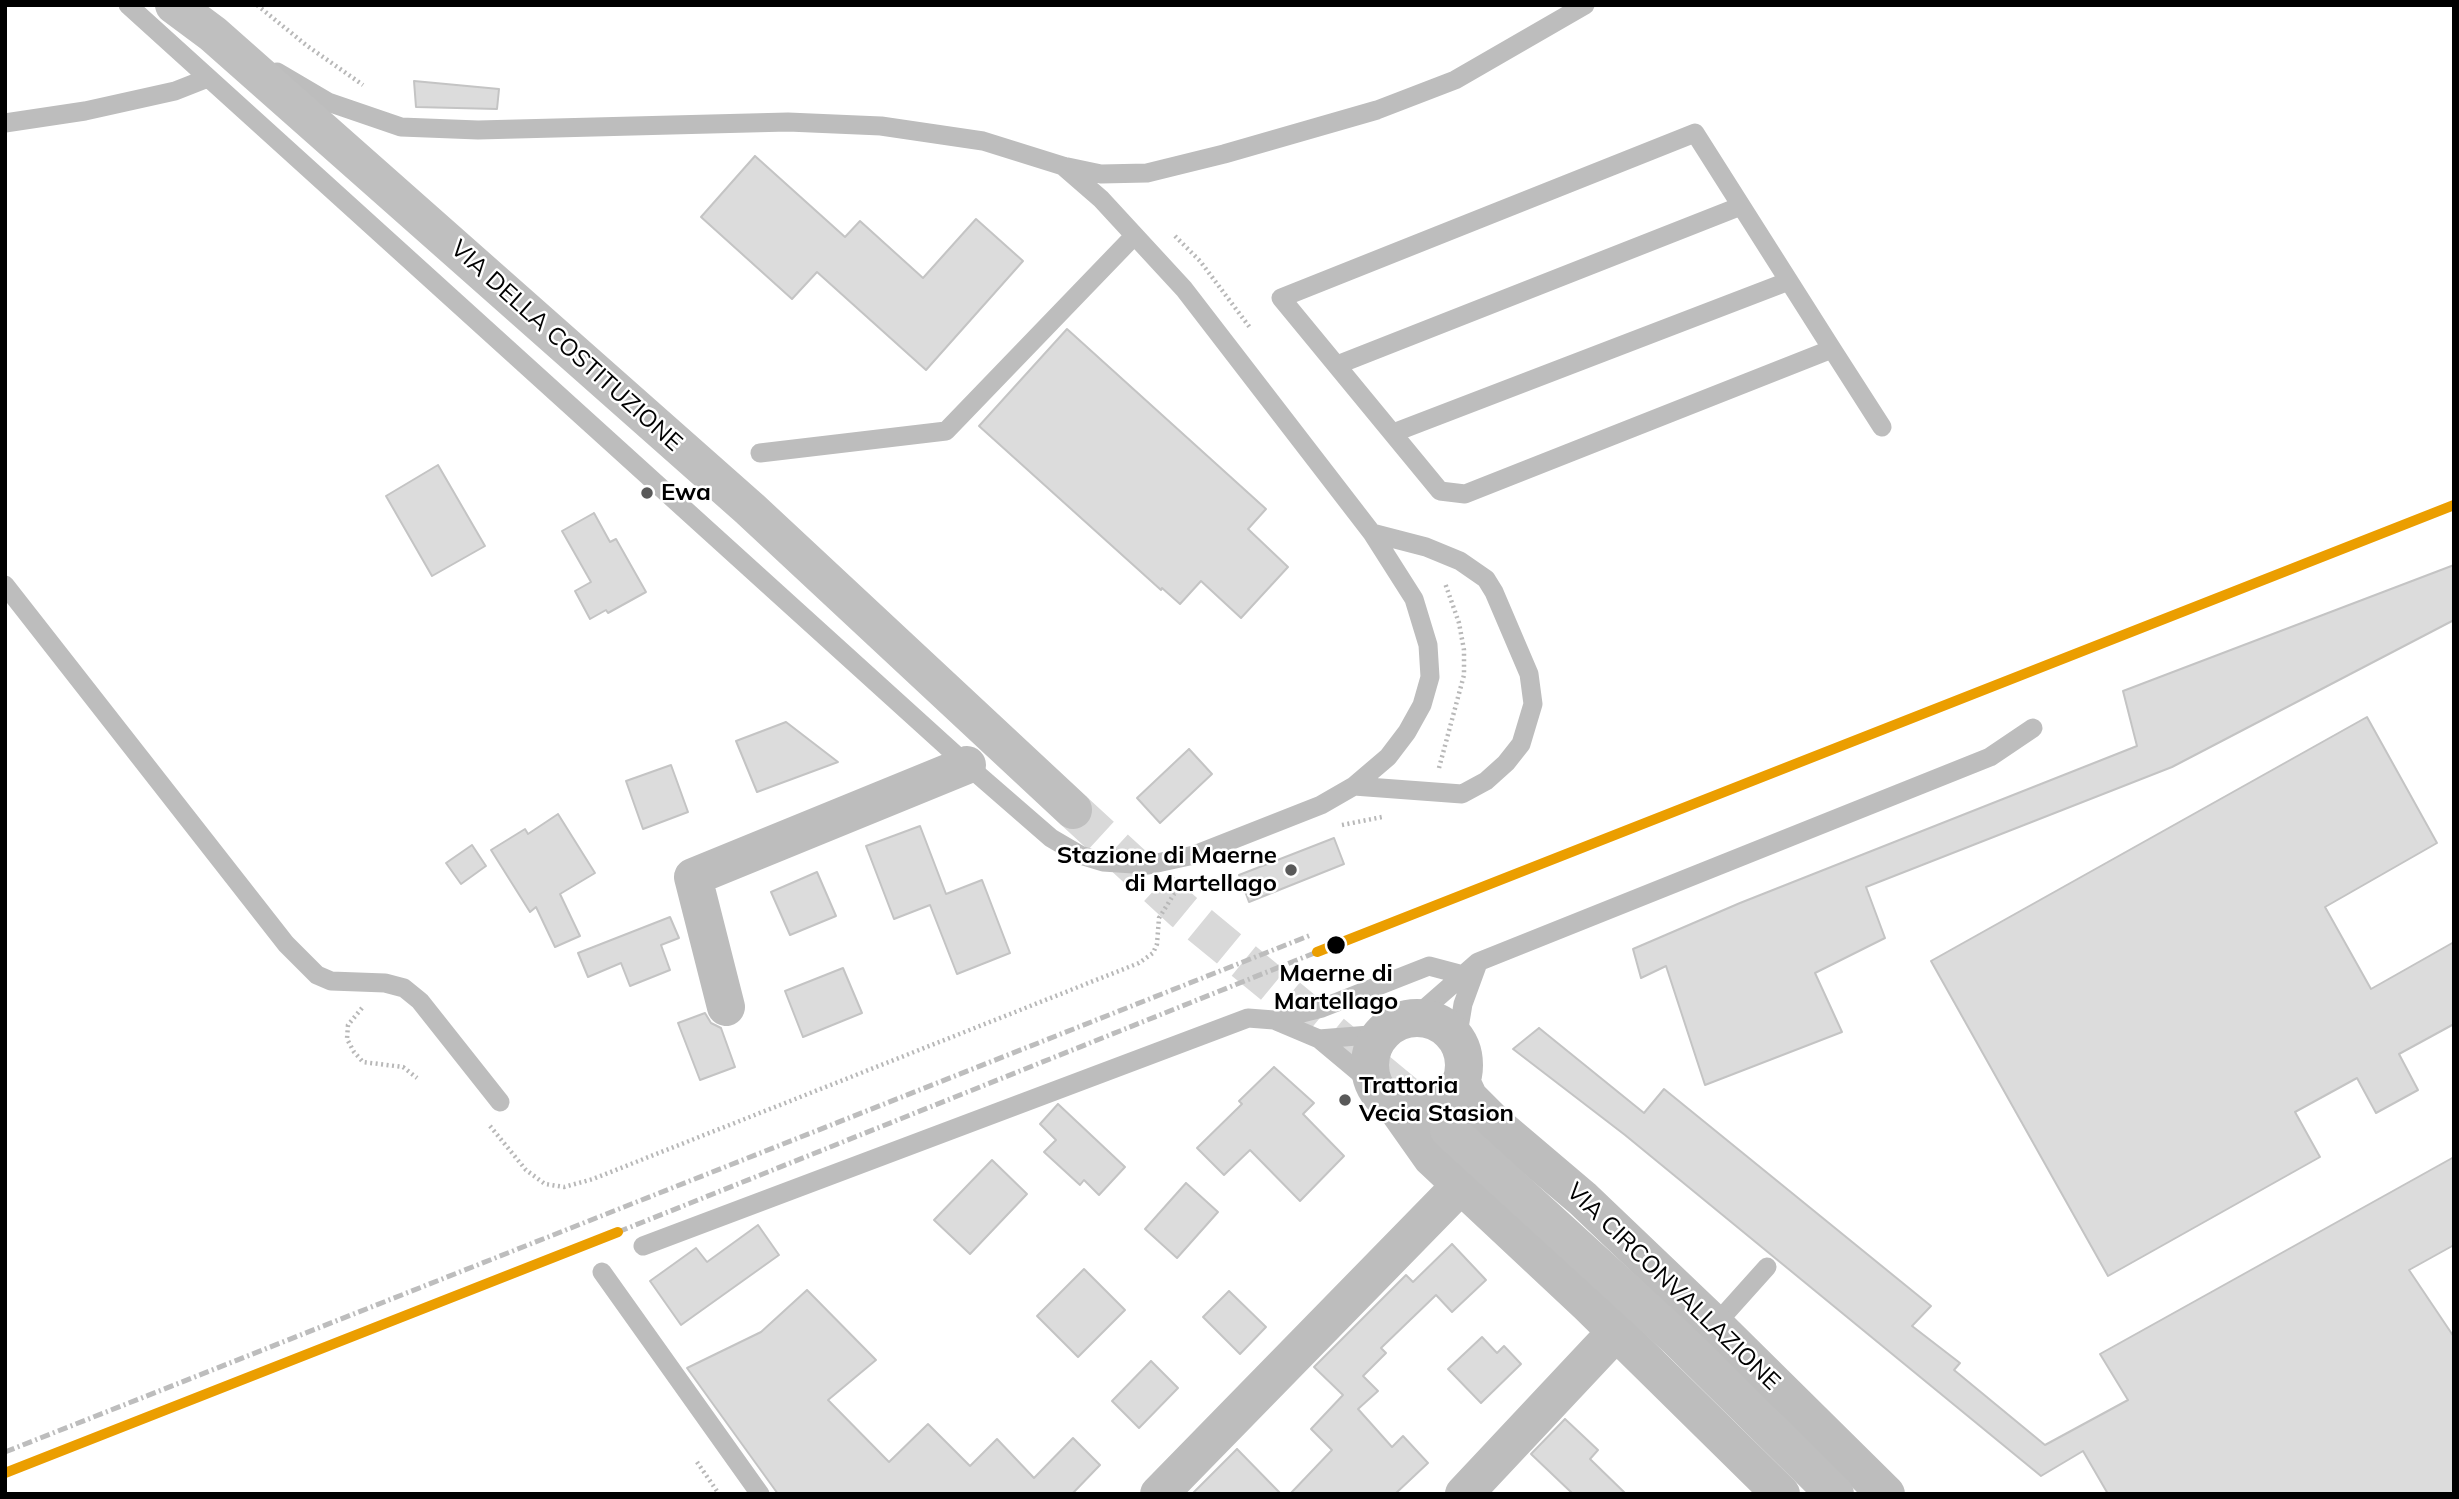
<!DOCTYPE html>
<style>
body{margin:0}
#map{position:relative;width:2459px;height:1499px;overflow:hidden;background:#fff;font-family:Mulish,sans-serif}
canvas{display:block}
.frame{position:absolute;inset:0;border:7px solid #000;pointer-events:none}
</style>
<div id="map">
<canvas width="2459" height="1499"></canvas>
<div class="frame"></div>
</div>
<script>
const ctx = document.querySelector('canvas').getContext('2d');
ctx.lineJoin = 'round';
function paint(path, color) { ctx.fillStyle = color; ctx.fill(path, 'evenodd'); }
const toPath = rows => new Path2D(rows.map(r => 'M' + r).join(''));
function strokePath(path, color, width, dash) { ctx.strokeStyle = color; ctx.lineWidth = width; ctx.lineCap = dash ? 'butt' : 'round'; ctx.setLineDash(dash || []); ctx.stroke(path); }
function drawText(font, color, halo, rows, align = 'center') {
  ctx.font = font + ' Mulish,sans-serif'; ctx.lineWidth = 5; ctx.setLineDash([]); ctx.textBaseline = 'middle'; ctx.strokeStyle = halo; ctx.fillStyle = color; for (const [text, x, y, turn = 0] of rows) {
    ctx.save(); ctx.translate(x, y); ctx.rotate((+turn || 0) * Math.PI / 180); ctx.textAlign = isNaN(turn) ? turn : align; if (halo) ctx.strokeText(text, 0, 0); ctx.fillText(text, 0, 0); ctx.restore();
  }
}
const building = toPath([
 [414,81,499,89,497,109,416,107,414,81],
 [755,156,845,237,860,221,923,278,976,219,1023,261,926,370,817,272,792,299,701,217,755,156],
 [1067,329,1266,509,1248,529,1288,567,1241,618,1201,581,1180,604,1162,588,1161,590,979,426,1067,329],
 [438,465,485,546,432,576,386,496,438,465],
 [594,513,610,542,616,539,646,592,608,613,606,610,590,619,575,591,591,582,562,531,594,513],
 [2454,565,2454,620,2172,767,1866,887,1885,938,1815,973,1842,1032,1705,1085,1666,966,1641,978,1633,949,1740,903,2137,746,2123,691,2454,565],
 [2367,717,2437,843,2325,907,2371,989,2454,942,2454,1024,2399,1054,2418,1090,2376,1113,2357,1078,2295,1112,2320,1157,2108,1276,1931,961,2367,717],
 [786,722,838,762,757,792,736,741,786,722],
 [1189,749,1212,774,1160,823,1137,798,1189,749],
 [671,765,688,812,643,829,626,781,671,765],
 [558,814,595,873,560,894,580,936,555,947,536,907,530,912,491,850,525,829,528,834,558,814],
 [920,826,946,894,982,880,1010,953,957,974,930,905,894,919,866,846,920,826],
 [1334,838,1344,864,1249,902,1239,875,1334,838],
 [472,845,486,866,461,884,446,863,472,845],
 [817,872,836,916,790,935,771,892,817,872],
 [670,917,679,938,661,945,670,970,630,986,621,963,588,977,578,953,670,917],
 [843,968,862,1013,803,1037,785,991,843,968],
 [705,1013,711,1023,721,1028,735,1067,700,1080,678,1023,705,1013],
 [1539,1028,1644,1113,1664,1089,1931,1306,1912,1326,1960,1363,1954,1370,2045,1445,2128,1400,2100,1354,2454,1157,2454,1245,2409,1270,2454,1337,2454,1494,2108,1494,2083,1451,2041,1476,1625,1135,1513,1049,1539,1028],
 [1274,1067,1314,1103,1303,1114,1344,1156,1300,1201,1250,1150,1224,1175,1197,1148,1242,1104,1239,1101,1274,1067],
 [1058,1104,1125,1167,1099,1195,1084,1180,1080,1185,1044,1152,1056,1140,1040,1124,1058,1104],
 [992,1160,1027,1194,970,1254,934,1220,992,1160],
 [1186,1183,1218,1212,1177,1258,1145,1229,1186,1183],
 [758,1225,779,1255,681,1325,650,1281,696,1248,707,1262,758,1225],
 [1452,1244,1486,1280,1452,1312,1436,1295,1381,1348,1386,1353,1363,1376,1378,1391,1358,1409,1392,1447,1403,1436,1428,1463,1395,1494,1290,1494,1332,1450,1311,1429,1343,1395,1314,1367,1406,1275,1413,1282,1452,1244],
 [1084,1269,1125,1310,1078,1357,1037,1316,1084,1269],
 [807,1290,876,1360,828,1400,889,1462,928,1424,970,1466,997,1439,1034,1478,1073,1438,1100,1465,1072,1494,778,1494,687,1368,761,1332,807,1290],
 [1229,1291,1266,1327,1240,1354,1203,1317,1229,1291],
 [1482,1337,1497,1353,1504,1346,1521,1364,1481,1403,1448,1369,1482,1337],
 [1151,1361,1178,1388,1139,1428,1112,1401,1151,1361],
 [1565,1419,1598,1450,1590,1459,1626,1494,1573,1494,1531,1454,1565,1419],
 [1237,1449,1281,1494,1192,1494,1237,1449]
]);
const secondaryTunnel = toPath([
 [1073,810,1183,911,1449,1130]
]);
const path = toPath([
 [257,5,306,45,363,85],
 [1175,236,1200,261,1251,329],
 [1439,768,1464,675,1464,650,1459,623,1445,583],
 [1342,825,1382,817],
 [362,1008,348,1025,347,1039,354,1052,363,1062,403,1067,417,1078],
 [490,1126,526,1170,545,1184,564,1187,593,1179,1139,963,1153,953,1157,944,1159,918,1174,894,1191,884],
 [697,1462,719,1494]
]);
const service = toPath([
 [128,5,967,765,1051,838,1080,855,1103,862,1148,865,1194,855,1321,805,1354,786,1388,757,1407,732,1422,705,1430,677,1428,645,1414,599,1372,533,1184,289,1101,199,1063,166],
 [277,72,328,102,401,127,478,130,788,122,881,126,983,141,1063,166,1101,174,1147,173,1224,154,1377,110,1455,80,1585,5],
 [5,123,85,111,175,91,208,78],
 [1832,349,1465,494,1440,491,1281,298,1695,133,1832,349,1882,427],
 [1337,365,1741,206],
 [1393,433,1789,281],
 [760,453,946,431,1134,236],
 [5,585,286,944,317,975,331,981,385,983,404,988,420,1001,500,1102],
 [1354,786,1462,794,1486,781,1506,763,1521,744,1533,704,1529,674,1494,592,1486,579,1460,561,1426,547,1372,533],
 [1414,1018,1478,962,1990,757,2033,728],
 [1274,1020,1319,1039],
 [1457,1040,1463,1004,1478,963],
 [1374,1085,1319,1039,1382,1034],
 [643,1246,1248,1018,1274,1020,1322,1008,1429,966,1463,975],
 [602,1272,760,1494],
 [1715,1325,1767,1267]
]);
const minor = toPath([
 [726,1007,693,877,967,765],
 '1370 1065a47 47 0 1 1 94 0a47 47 0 1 1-94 0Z',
 [1461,1081,1469,1098,1497,1126,1583,1199,1715,1325,1886,1494],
 [1396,1107,1432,1158,1590,1306,1781,1494],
 [1159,1494,1461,1185],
 [1464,1494,1616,1332]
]);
const secondary = toPath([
 [174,5,213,34,750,509,1073,810],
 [1449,1130,1678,1339,1835,1494]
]);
const rail = toPath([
 [618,1232,1317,952],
 [5,1452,1311,935]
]);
const rail1 = toPath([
 [1317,952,2454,505],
 [5,1473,618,1232]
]);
const markers = [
 [647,493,7,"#595959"],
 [1291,870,7,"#595959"],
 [1336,945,10,"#000"],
 [1345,1100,7,"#595959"]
];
const streetNames = [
 ["VIA DELLA COSTITUZIONE",566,346,42],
 ["VIA CIRCONVALLAZIONE",1673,1287,44]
];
const poiNames = [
 ["Ewa",661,493],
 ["Stazione di Maerne",1277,856,"right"],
 ["di Martellago",1277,884,"right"],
 ["Trattoria",1359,1086],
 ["Vecia Stasion",1359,1114]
];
const stopNames = [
 ["Maerne di",1336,974],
 ["Martellago",1336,1002]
];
paint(building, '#dcdcdc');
strokePath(building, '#c4c4c4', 2);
strokePath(secondaryTunnel, '#d9d9d9', 38, [38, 19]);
strokePath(path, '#b8b8b8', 4.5, [2, 3.5]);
strokePath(service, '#bdbdbd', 19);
strokePath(minor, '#bdbdbd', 38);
strokePath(secondary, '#bfbfbf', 38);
strokePath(rail, '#bdbdbd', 5, [10, 3.5, 2, 3.5]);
strokePath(rail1, '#eb9e00', 10);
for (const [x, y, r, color] of markers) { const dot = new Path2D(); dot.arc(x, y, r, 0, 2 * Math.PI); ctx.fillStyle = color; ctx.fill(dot); strokePath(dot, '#fff', 2.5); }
drawText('24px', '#000', '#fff', streetNames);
drawText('bold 24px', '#000', '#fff', poiNames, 'left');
drawText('bold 24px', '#000', '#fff', stopNames);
</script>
